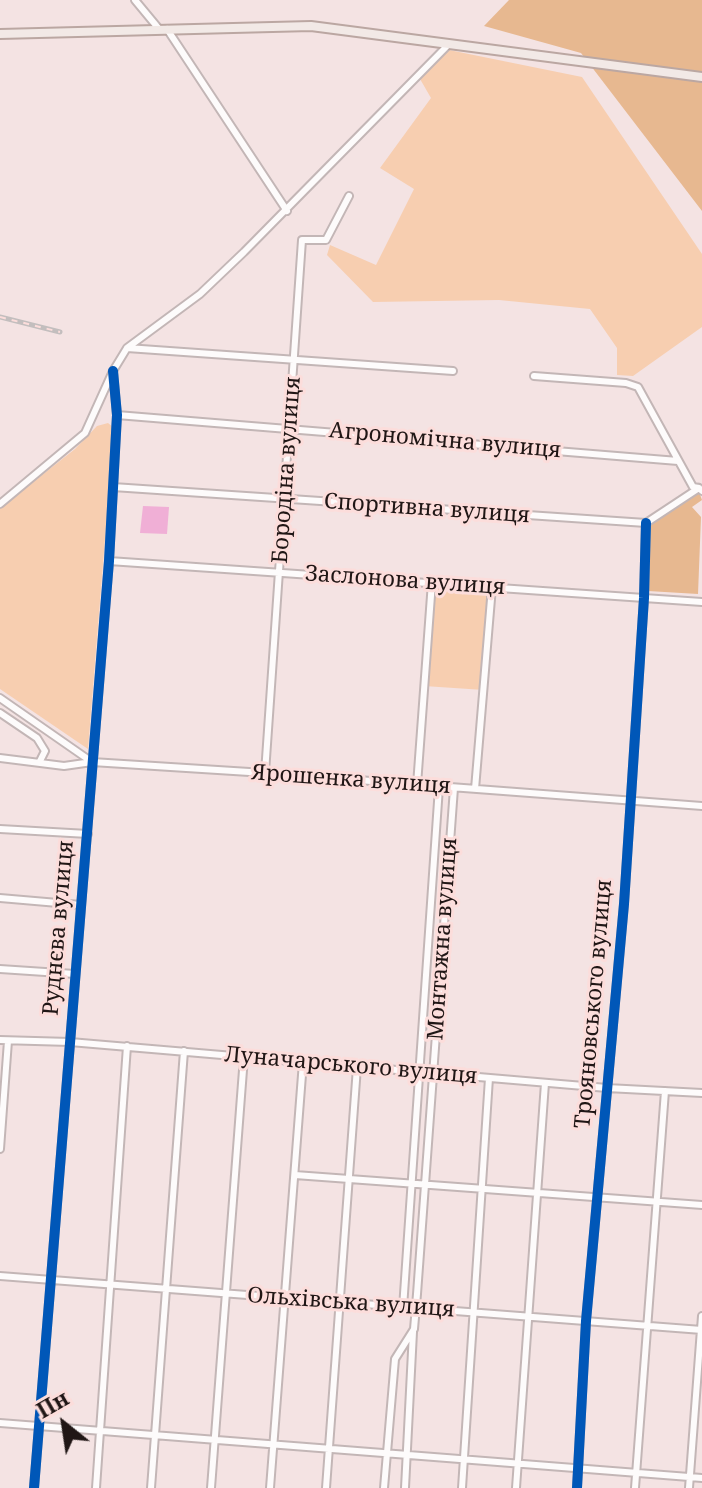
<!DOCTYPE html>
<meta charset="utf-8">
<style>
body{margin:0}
#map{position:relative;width:702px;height:1488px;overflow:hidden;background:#f4e3e3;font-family:"Noto Serif",serif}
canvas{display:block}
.north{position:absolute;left:24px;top:1384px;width:80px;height:80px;-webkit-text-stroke:6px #fcdddb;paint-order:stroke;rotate:330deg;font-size:22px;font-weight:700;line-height:32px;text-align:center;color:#201615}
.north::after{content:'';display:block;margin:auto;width:28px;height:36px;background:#201615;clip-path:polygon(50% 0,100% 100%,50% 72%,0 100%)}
</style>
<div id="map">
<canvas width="702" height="1488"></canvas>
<div class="north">Пн</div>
</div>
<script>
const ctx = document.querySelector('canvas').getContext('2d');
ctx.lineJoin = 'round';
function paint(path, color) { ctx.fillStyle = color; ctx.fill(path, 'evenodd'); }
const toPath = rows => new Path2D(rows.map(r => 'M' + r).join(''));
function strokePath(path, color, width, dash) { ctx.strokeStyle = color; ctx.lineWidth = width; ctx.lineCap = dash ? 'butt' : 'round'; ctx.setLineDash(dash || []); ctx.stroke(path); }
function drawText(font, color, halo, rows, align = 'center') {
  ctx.font = font + ' "Noto Serif",serif'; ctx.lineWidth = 6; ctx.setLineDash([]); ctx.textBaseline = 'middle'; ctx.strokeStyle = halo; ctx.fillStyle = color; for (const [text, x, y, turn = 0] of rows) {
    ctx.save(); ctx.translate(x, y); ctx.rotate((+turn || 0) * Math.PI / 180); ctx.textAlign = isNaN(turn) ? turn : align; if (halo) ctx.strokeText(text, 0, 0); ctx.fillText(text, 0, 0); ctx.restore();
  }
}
const green = toPath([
 [449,50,582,77,702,254,702,327,633,376,617,375,617,348,590,309,499,300,373,302,327,255,330,245,376,265,414,189,380,168,431,98,420,79],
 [108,423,114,428,88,749,0,689,0,508,75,449,97,426],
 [432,582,492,587,484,690,424,686]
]);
const forest = toPath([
 [509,0,702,0,702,211,581,53,484,26],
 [699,492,702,500,692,507,701,517,698,594,648,591,649,525]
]);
const water = toPath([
 [143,506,169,507,167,534,140,533]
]);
const minor = toPath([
 [135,0,159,29],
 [167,29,287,211],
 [127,348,453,371],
 [534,376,626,383,638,387,693,487,699,488],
 [117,415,678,461],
 [113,487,646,523],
 [0,504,85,433,113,371,127,348,200,294,244,252,449,44],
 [646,523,699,488,702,491],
 [109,561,702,602],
 [0,698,92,762],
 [0,713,37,738,45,751,40,761],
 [0,758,64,766,92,762,265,773,702,806],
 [265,773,302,240,326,240,349,196],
 [417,785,432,582],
 [475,789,492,587],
 [0,829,88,834],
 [0,898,81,905],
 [0,969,75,974],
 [0,1040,70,1042,607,1088,702,1093],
 [0,1149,8,1041],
 [295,1175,702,1205],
 [0,1276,702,1330],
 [403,1308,439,787],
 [0,1423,702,1478],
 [34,1488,109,561,117,415,113,371],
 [96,1488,127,1046],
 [151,1488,184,1051],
 [211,1488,244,1057],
 [270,1488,303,1062],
 [326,1488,357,1067],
 [384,1488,395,1359,414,1329,417,1294,454,788],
 [405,1488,413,1332],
 [462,1488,489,1078],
 [516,1488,545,1083],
 [577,1488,586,1321,624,904,644,598,646,523],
 [635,1488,665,1091],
 [689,1488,702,1316]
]);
const major = toPath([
 [0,34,311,26,702,77]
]);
const rail = toPath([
 [0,317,60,332]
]);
const cycleway = toPath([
 [34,1488,109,561,117,415,113,371],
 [577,1488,586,1321,624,904,644,598,646,523]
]);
const streetNames = [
 ["Агрономічна вулиця",445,441,5],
 ["Бородіна вулиця",287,470,-86],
 ["Спортивна вулиця",427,509,4],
 ["Заслонова вулиця",405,581,4],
 ["Ярошенка вулиця",351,780,4],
 ["Руднєва вулиця",59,928,-85],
 ["Монтажна вулиця",443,939,-86],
 ["Трояновського вулиця",594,1004,-85],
 ["Луначарського вулиця",351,1066,5],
 ["Ольхівська вулиця",351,1303,4]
];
paint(green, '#f7ceb0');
paint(forest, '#e7b890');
paint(water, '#f0afd6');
strokePath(minor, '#c3b6b6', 10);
strokePath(major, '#bba7a2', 12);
strokePath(minor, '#fdfbfb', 6);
strokePath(major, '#f2e9e6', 8);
strokePath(rail, '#c3bebe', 5);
strokePath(rail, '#fcdddb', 2, [6]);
strokePath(cycleway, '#0057b8', 10);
drawText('22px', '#201615', '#fcdddb', streetNames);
</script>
